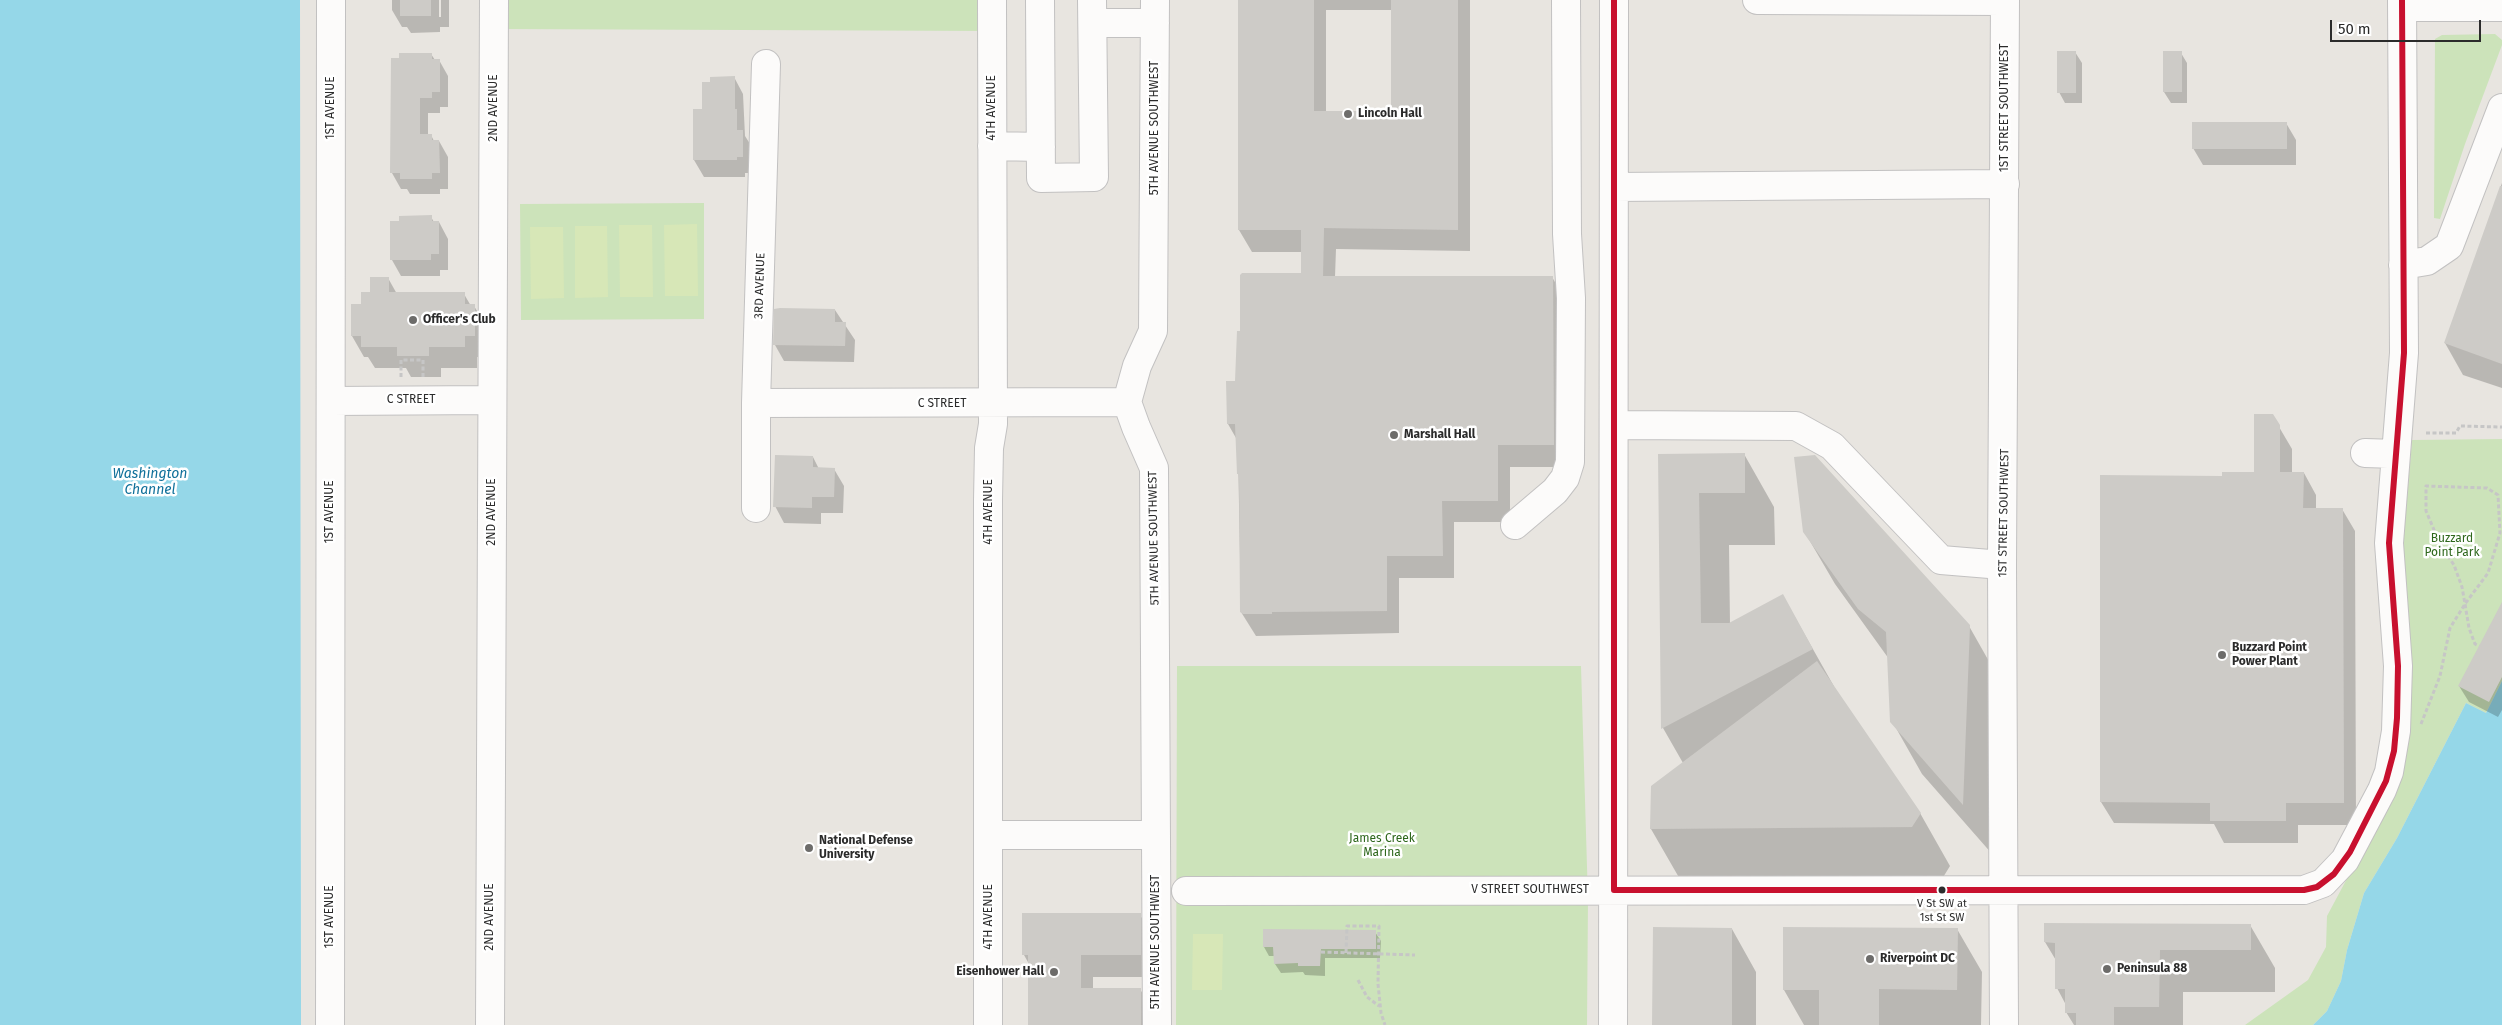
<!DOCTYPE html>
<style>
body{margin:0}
#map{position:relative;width:2502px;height:1025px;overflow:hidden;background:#e8e5e0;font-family:"Fira Sans",sans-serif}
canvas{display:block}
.scale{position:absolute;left:2330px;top:20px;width:151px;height:22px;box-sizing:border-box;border:2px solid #2b2b2b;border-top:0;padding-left:6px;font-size:15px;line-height:18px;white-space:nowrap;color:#2b2b2b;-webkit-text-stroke:4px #fff;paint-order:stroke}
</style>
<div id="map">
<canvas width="2502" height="1025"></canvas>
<div class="scale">50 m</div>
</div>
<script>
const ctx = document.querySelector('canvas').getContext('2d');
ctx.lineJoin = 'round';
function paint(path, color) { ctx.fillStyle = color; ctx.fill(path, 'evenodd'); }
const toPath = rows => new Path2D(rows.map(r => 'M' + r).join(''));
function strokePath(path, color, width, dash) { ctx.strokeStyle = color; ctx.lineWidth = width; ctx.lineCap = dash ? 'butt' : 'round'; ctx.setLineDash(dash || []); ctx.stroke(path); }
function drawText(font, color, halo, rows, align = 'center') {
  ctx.font = font + ' "Fira Sans",sans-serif'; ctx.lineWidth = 5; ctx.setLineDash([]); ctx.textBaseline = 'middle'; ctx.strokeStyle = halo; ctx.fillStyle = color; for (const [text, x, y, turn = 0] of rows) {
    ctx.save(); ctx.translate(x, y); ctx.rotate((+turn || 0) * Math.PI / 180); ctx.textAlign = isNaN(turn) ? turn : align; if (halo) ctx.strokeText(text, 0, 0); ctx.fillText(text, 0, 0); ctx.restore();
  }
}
const green = toPath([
 [494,0,992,0,992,31,494,29],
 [2495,34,2502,40,2502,45,2465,144,2440,219,2434,218,2435,39,2442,35],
 [704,203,704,319,521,320,520,204],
 [2502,439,2502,681,2486,713,2466,703,2397,838,2364,893,2347,950,2341,981,2327,1011,2313,1025,2245,1025,2308,980,2326,947,2327,916,2398,783,2406,742,2412,676,2403,546,2412,440],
 [1177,666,1581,666,1588,900,1587,1025,1176,1025]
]);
const pitch = toPath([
 [697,224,698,296,665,296,664,225],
 [652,225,653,297,620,297,619,225],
 [575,226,607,226,608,297,575,298],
 [530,227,563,227,564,298,531,299],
 [1193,934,1223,934,1222,990,1192,990]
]);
const water = toPath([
 [0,0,300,0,301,1025,0,1025],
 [2502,681,2502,1025,2313,1025,2327,1011,2341,981,2347,950,2364,893,2397,838,2466,703,2486,713]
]);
const shadow = toPath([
 [392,0,439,0,439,17,441,17,441,0,449,0,449,27,440,27,440,32,411,33,407,27,402,27,392,10],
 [1239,0,1470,0,1470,251,1336,249,1335,277,1552,277,1565,299,1565,467,1510,467,1510,522,1454,522,1454,578,1399,578,1399,633,1256,636,1241,612,1238,451,1236,438,1228,424,1228,382,1236,382,1242,332,1302,274,1302,252,1252,252,1239,230],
 [1326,10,1392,10,1392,112,1326,112],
 [2075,52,2082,63,2082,103,2065,103,2059,92],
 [2181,53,2187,63,2187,103,2171,103,2164,92],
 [431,54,435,60,439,60,448,76,448,107,440,107,440,113,428,113,428,135,431,135,434,141,439,141,448,157,448,189,440,189,440,194,410,194,407,189,401,189,392,173],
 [734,77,743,94,745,136,752,147,752,173,745,173,745,177,704,177,694,160,694,110,704,110,711,83],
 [2286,123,2296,140,2296,165,2203,165,2193,148],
 [2502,183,2502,388,2463,375,2445,343],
 [431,217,434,222,439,222,448,239,448,270,440,270,440,276,401,276,392,260],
 [388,278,397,294,464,294,471,306,474,306,487,327,487,357,477,357,477,368,441,368,441,377,411,377,406,368,375,368,368,357,364,357,352,336,362,305,371,294],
 [835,310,855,340,854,362,784,361,775,345],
 [2272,415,2292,449,2292,473,2304,473,2316,495,2316,509,2342,509,2355,531,2356,825,2298,825,2298,843,2224,843,2214,824,2114,823,2101,802,2224,477,2256,473],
 [1744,454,1774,507,1775,545,1729,545,1730,624,1783,596,1836,690,1920,813,1950,866,1942,879,1681,881,1651,829,1652,786,1683,763,1663,728,1659,455],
 [1815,456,1969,626,1999,679,1993,855,1922,774,1892,721,1889,659,1835,584,1804,531],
 [813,457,819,469,834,469,844,486,843,513,821,513,821,524,784,523,775,506],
 [2502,605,2502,710,2498,717,2469,702,2459,686],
 [1140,915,1153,936,1153,977,1093,977,1093,989,1140,989,1153,1011,1153,1025,1029,1025,1029,964,1024,955],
 [2250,925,2275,968,2275,992,2183,992,2183,1025,2074,1025,2066,1012,2066,1005,2057,988,2057,962,2045,942],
 [1732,929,1756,972,1756,1025,1654,1025],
 [1957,929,1982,972,1981,1025,1804,1025,1784,990],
 [1375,932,1381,941,1380,958,1325,958,1325,976,1305,975,1303,972,1281,973,1275,964,1275,956,1269,956,1264,947]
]);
const building = toPath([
 [400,0,431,0,431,16,400,16],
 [1238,0,1314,0,1314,111,1391,111,1391,0,1458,0,1458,230,1324,228,1323,276,1553,276,1554,445,1498,445,1498,501,1442,501,1443,556,1387,556,1387,611,1272,612,1272,614,1243,614,1240,612,1239,474,1237,474,1235,424,1227,424,1226,381,1235,381,1237,331,1240,331,1240,275,1242,273,1301,273,1301,230,1238,230],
 [2057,51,2076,51,2076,93,2057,93],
 [2163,51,2182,51,2182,92,2163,92],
 [399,53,432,53,432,59,440,59,440,92,432,92,432,98,420,98,420,134,432,134,432,140,439,140,440,173,432,173,432,179,400,179,400,173,390,173,391,58,399,58],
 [735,76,735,109,737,109,737,130,743,130,743,157,737,157,737,160,693,160,693,109,702,109,702,82,710,82,710,77],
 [2192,122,2287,122,2287,149,2192,149],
 [2500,186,2502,186,2502,364,2444,343],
 [432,215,432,221,439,221,439,254,431,254,431,260,390,260,390,221,399,221,399,216],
 [370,277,389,277,389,292,465,292,465,304,475,304,475,336,465,336,465,347,429,347,429,356,397,356,397,347,361,347,361,336,351,336,351,304,361,304,361,292,370,292],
 [780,308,835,309,835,322,846,322,845,346,773,345,774,309],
 [2254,414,2273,414,2280,425,2280,472,2304,472,2303,508,2343,508,2344,803,2286,803,2286,821,2210,821,2210,803,2100,802,2100,475,2222,476,2222,472,2254,472],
 [1745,453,1745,493,1699,493,1701,623,1729,623,1783,594,1813,649,1661,729,1658,454],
 [775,455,813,456,813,467,835,468,834,497,812,497,812,508,773,507],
 [1815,455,1970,625,1963,805,1890,722,1886,632,1858,609,1803,532,1794,457],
 [2502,602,2502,677,2489,702,2458,686],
 [1817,661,1921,813,1912,827,1650,829,1651,786],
 [1022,913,1141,913,1141,955,1081,955,1081,988,1141,988,1141,1025,1028,1025,1028,955,1022,955],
 [2044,923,2251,924,2251,950,2160,950,2159,1007,2114,1007,2114,1025,2076,1025,2076,1013,2065,1013,2065,989,2055,989,2055,943,2044,942],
 [1653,927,1732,928,1732,1025,1652,1025],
 [1783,927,1958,928,1957,990,1879,989,1879,1025,1819,1025,1819,990,1783,990],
 [1263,929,1376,930,1376,949,1321,949,1320,966,1298,966,1298,963,1274,964,1273,947,1263,947]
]);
const path = toPath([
 [401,377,401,360,423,360,423,379],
 [2426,433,2456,433,2460,426,2502,427],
 [2421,724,2440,676,2450,628,2465,604,2488,573,2500,533,2498,495,2487,488,2426,486,2426,511,2440,544,2454,565,2462,587,2465,604,2469,628,2475,644,2479,646],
 [1321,952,1415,955],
 [1346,953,1347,926,1379,926,1378,984,1381,1013,1385,1025],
 [1358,980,1367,997,1379,1006]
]);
const minor = toPath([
 [1040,0,1041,178,1094,177,1092,0],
 [1155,0,1153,331,1137,366,1127,402,1136,427,1154,468,1157,1025],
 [1757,0,2005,1],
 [2402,7,2502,7],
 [1093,23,1155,23],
 [992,146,1041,147],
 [1614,187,2005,184],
 [2403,265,2427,261,2449,246,2502,108],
 [331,401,492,400],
 [756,403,1127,402],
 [1614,425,1796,426,1832,446,1941,560,2002,565],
 [2365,453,2396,454],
 [756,508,756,403,766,64],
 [1515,525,1555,491,1565,478,1570,462,1571,298,1567,234,1566,0],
 [988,835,1156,835],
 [1186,891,2304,890,2323,883,2345,860,2382,790,2389,772,2396,731,2398,666,2389,543,2404,353,2402,0],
 [330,1025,331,0],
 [490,1025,494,0],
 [988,1025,988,500,989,448,993,424,992,0],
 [1613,1025,1614,0],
 [2004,1025,2002,565,2005,0]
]);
const bus1 = toPath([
 [1614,0,1614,890],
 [1614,890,2304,890,2317,887,2334,874,2350,852,2386,781,2394,751,2397,718,2398,666,2389,543,2404,353,2402,0]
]);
const markers = [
 [1348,114,5,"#6d6c6a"],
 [413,320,5,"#6d6c6a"],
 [1394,435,5,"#6d6c6a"],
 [2222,655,5,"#6d6c6a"],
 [809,848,5,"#6d6c6a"],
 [1942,890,4.5,"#2b2b2b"],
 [1870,959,5,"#6d6c6a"],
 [2107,969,5,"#6d6c6a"],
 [1054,972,5,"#6d6c6a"]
];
const busNames = [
 ["V St SW at",1942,904],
 ["1st St SW",1942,918]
];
const streetNames = [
 ["1ST AVENUE",331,108,-90],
 ["2ND AVENUE",494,108,-90],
 ["4TH AVENUE",992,108,-90],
 ["1ST STREET SOUTHWEST",2005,108,-90],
 ["5TH AVENUE SOUTHWEST",1155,128,-90],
 ["3RD AVENUE",760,286,-88],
 ["C STREET",411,400],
 ["C STREET",942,404],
 ["1ST AVENUE",330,512,-90],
 ["2ND AVENUE",492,512,-90],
 ["4TH AVENUE",989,512,-90],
 ["1ST STREET SOUTHWEST",2004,513,-89],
 ["5TH AVENUE SOUTHWEST",1154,538,-91],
 ["V STREET SOUTHWEST",1530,890],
 ["1ST AVENUE",330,917,-90],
 ["2ND AVENUE",490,917,-90],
 ["4TH AVENUE",989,917,-90],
 ["5TH AVENUE SOUTHWEST",1156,942,-90]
];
const poiNames = [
 ["Lincoln Hall",1358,114],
 ["Officer's Club",423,320],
 ["Marshall Hall",1404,435],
 ["Buzzard Point",2232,648],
 ["Power Plant",2232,662],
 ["National Defense",819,841],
 ["University",819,855],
 ["Riverpoint DC",1880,959],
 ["Peninsula 88",2117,969],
 ["Eisenhower Hall",1044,972,"right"]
];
const parkNames = [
 ["Buzzard",2452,539],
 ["Point Park",2452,553],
 ["James Creek",1382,839],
 ["Marina",1382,853]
];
const waterNames = [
 ["Washington",150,474],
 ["Channel",150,490]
];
paint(green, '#cce3ba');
paint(pitch, '#d7e7b7');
paint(water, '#95d7e8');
paint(shadow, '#0003');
paint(building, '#cdcbc7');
strokePath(minor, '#c2c1c1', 30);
strokePath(path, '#c6c6c6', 3, [4, 2.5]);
strokePath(minor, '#fcfbfa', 28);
strokePath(bus1, '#c8102e', 6);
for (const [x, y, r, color] of markers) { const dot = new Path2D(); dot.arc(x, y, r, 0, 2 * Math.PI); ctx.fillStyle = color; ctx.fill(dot); strokePath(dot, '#fff', 2); }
drawText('11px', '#2b2b2b', '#fff', busNames);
drawText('12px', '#2b2b2b', '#fff', streetNames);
drawText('bold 12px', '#2b2b2b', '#fff', poiNames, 'left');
drawText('12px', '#2e671c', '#fff', parkNames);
drawText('italic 14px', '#10709a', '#fff', waterNames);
</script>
